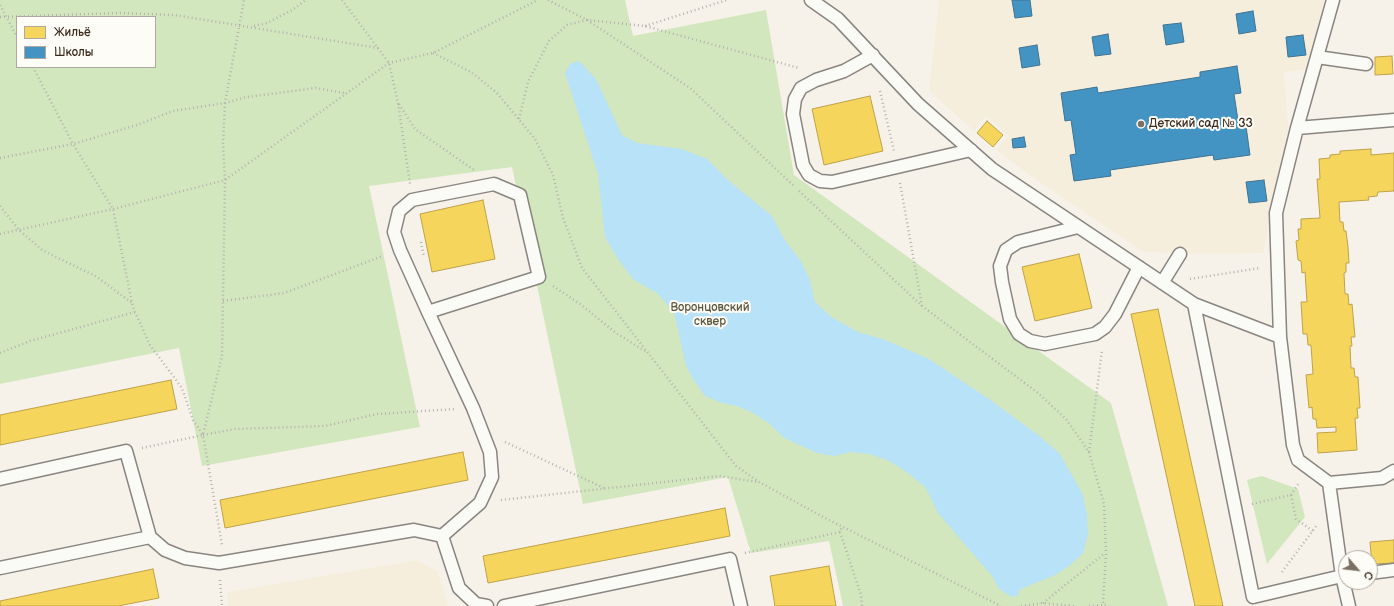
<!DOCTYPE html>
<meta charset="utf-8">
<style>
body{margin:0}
#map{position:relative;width:1394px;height:606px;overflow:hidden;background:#f6f2ea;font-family:"Balsamiq Sans",sans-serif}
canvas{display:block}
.legend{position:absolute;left:16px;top:16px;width:140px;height:52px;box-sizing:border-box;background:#fdfcf7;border:1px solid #afa8a0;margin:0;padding:5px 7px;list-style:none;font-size:12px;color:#3b2a1e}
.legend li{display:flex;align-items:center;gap:8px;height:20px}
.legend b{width:20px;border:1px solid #afa8a0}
.north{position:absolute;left:1338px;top:550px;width:40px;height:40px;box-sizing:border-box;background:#fdfcf7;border:1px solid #afa8a0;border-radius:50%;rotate:118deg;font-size:11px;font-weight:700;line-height:16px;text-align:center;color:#3b2a1e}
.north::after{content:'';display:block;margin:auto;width:14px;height:18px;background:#7c7065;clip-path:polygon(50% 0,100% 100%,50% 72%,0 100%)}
</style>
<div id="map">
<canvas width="1394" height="606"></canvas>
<ul class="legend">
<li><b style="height:11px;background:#f6d55c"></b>Жильё</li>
<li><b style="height:11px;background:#4393c3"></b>Школы</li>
</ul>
<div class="north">С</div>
</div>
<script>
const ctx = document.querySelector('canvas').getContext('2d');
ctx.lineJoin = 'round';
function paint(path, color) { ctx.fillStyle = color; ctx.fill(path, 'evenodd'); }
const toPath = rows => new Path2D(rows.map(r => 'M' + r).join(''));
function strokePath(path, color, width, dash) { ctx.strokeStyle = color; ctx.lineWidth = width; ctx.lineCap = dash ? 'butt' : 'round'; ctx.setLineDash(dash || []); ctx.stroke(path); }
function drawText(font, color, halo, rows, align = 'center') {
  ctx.font = font + ' "Balsamiq Sans",sans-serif'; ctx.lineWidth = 4; ctx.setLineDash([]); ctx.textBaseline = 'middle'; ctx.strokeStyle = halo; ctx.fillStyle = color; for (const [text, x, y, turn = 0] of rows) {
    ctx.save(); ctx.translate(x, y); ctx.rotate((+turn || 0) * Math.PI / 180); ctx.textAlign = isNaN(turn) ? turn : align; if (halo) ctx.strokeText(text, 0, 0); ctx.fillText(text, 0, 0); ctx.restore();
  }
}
const built = toPath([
 [939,0,1324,0,1306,70,1284,72,1289,135,1263,253,1200,254,1143,252,1034,178,996,150,1008,136,986,116,974,131,929,91],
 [417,560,438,571,448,606,228,606,227,592]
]);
const green = toPath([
 [0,0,625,0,633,36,766,10,794,175,1111,403,1168,606,843,606,829,541,751,553,728,477,583,504,512,167,369,186,420,427,202,466,179,348,0,384],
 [17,17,155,17,155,67,17,67],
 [1262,476,1298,489,1305,517,1267,564,1247,480]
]);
const water = toPath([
 [579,61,596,79,622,135,637,143,682,149,707,159,729,181,772,216,784,239,800,260,810,280,815,302,831,317,858,332,883,339,929,359,989,399,1042,438,1060,454,1082,493,1087,513,1088,534,1083,553,1069,566,1055,575,1019,590,1019,595,1012,597,999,589,992,576,938,513,926,488,908,473,889,461,870,454,851,452,834,456,817,453,784,438,770,424,753,413,737,406,722,403,705,396,695,382,686,366,674,312,658,294,633,279,618,259,605,237,598,174,565,73,570,64]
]);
const homes = toPath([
 [1392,56,1393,74,1375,75,1375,57,1392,56],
 [870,96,883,151,824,165,812,109,870,96],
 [987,121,1003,135,993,147,977,133,987,121],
 [1371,149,1371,155,1394,153,1394,191,1378,192,1377,196,1368,197,1369,200,1339,202,1340,222,1343,222,1344,231,1346,231,1348,247,1349,263,1346,263,1346,272,1344,273,1345,294,1348,294,1349,305,1352,304,1355,337,1351,337,1352,346,1350,346,1351,368,1354,368,1355,377,1358,377,1360,408,1357,408,1358,418,1355,418,1357,450,1318,453,1317,433,1336,432,1336,427,1317,428,1316,419,1313,419,1312,407,1309,408,1306,375,1313,374,1311,345,1308,345,1307,334,1303,334,1301,302,1307,302,1305,272,1302,273,1301,261,1298,260,1296,241,1299,240,1298,229,1301,229,1301,219,1320,218,1317,179,1320,179,1319,159,1330,158,1330,155,1340,154,1340,151,1371,149],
 [483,200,495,259,432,272,420,214,483,200],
 [1079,254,1092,308,1035,321,1022,267,1079,254],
 [1158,309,1192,466,1223,606,1195,606,1131,314,1158,309],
 [171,380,177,409,0,445,0,415,171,380],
 [463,452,468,480,225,528,220,500,463,452],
 [725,508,730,536,488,583,483,556,725,508],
 [1394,540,1394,563,1372,564,1370,542,1394,540],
 [829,566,836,606,775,606,770,576,829,566],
 [153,569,159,598,118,606,0,606,0,601,153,569]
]);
const schools = toPath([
 [1012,0,1030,0,1032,16,1015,18,1012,0],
 [1253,11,1256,31,1239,34,1236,14,1253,11],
 [1181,23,1184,42,1166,45,1163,25,1181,23],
 [1108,34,1111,54,1095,56,1092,37,1108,34],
 [1303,35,1306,55,1288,57,1286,37,1303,35],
 [1037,45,1040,65,1022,68,1019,48,1037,45],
 [1237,66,1241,93,1234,94,1239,127,1246,126,1250,155,1214,160,1213,155,1110,170,1111,176,1074,181,1070,155,1076,154,1071,120,1065,121,1061,93,1097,87,1098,93,1200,77,1200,72,1237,66],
 [1024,137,1026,147,1013,148,1012,139,1024,137],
 [1264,180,1267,201,1249,203,1246,182,1264,180]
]);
const path = toPath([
 [342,0,389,63,398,103,410,184],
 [548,0,587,20,690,88,794,186],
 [0,5,17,37],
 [0,17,120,13,174,15,378,48],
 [254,26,267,23,292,10,306,0],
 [645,26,727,0],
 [433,53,471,72,497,93,535,139,553,175,563,218,582,268,736,466,759,482,825,518,1001,606],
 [33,67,73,144,113,209,132,303,135,312,150,345,182,388,193,420,203,435,222,545],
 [880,91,894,151],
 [399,104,415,129,474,170],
 [519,119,528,82,549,41,567,25,587,20,645,26,799,68],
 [0,158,73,144,137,125,173,111,225,103,247,97,316,88,344,93],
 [900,183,922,306],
 [799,191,922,306,1038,393,1066,419,1089,452,1104,504,1106,553,1103,604,1109,606],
 [0,206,19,230,42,250,97,277,132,303],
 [0,234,113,209,225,180,389,63,433,53,538,0],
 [421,242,424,257],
 [1190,279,1260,268],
 [553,286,580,304,616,333,645,351],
 [223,301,284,293,383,256],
 [0,353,30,341,135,312],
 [203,435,235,429,325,426,377,414,455,409],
 [505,442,604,488],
 [142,448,203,435,222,356,225,180,223,144,225,103,244,0],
 [1089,452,1102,350],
 [1291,495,1296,519,1313,531],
 [501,500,719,476,758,482],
 [1252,504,1291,495,1299,483],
 [840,532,861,595,862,606],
 [745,553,840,532,842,527],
 [1282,572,1317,525],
 [220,580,222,606],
 [1043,603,1105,553],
 [1021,606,1043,603,1074,606],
 [1089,606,1104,605]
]);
const lane = toPath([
 [811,0,838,19,918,104,992,169,1194,304,1253,597,1342,576,1349,606],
 [1333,0,1297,128,1276,213,1280,337,1293,445,1298,460,1329,483,1342,576,1346,576],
 [873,55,844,71,816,80,801,88,795,99,793,114,803,165,809,175,820,181,832,182,971,150],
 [1317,57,1366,64],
 [1297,128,1394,120],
 [1078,227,1018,242,1006,250,1000,266,1002,282,1010,319,1019,334,1030,341,1045,344,1095,334,1105,327,1115,314,1139,267],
 [1162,283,1180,254],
 [1194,304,1280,337],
 [428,312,539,277,520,195,494,184,412,200,399,211,394,232,400,250,428,312,473,408,490,452,492,477,480,503,442,536],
 [0,479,126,451,150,537],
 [1329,483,1382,478,1394,471],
 [0,568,150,537,165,550,185,558,219,563,414,530,442,536,459,588,476,604,487,606],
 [1370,573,1394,570],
 [504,606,730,559,741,606]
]);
const markers = [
 [1141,124,4,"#7c7065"]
];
const poiNames = [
 ["Детский сад № 33",1149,124]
];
const parkNames = [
 ["Воронцовский",710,308],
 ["сквер",710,322]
];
paint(built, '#f6eedd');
paint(green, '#d3e7be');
paint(water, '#b7e2f7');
paint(homes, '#f6d55c');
strokePath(homes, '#bea249', 1);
paint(schools, '#4393c3');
strokePath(schools, '#417492', 1);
strokePath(lane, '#8a857f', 15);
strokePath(path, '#b5b3af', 2.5, [1, 3]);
strokePath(lane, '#fafaf7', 12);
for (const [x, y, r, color] of markers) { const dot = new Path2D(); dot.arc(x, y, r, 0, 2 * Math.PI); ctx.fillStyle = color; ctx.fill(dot); strokePath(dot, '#fdfcf7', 1.5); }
drawText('12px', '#3b2a1e', '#fdfcf7', poiNames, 'left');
drawText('12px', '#5a573d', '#fdfcf7', parkNames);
</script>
